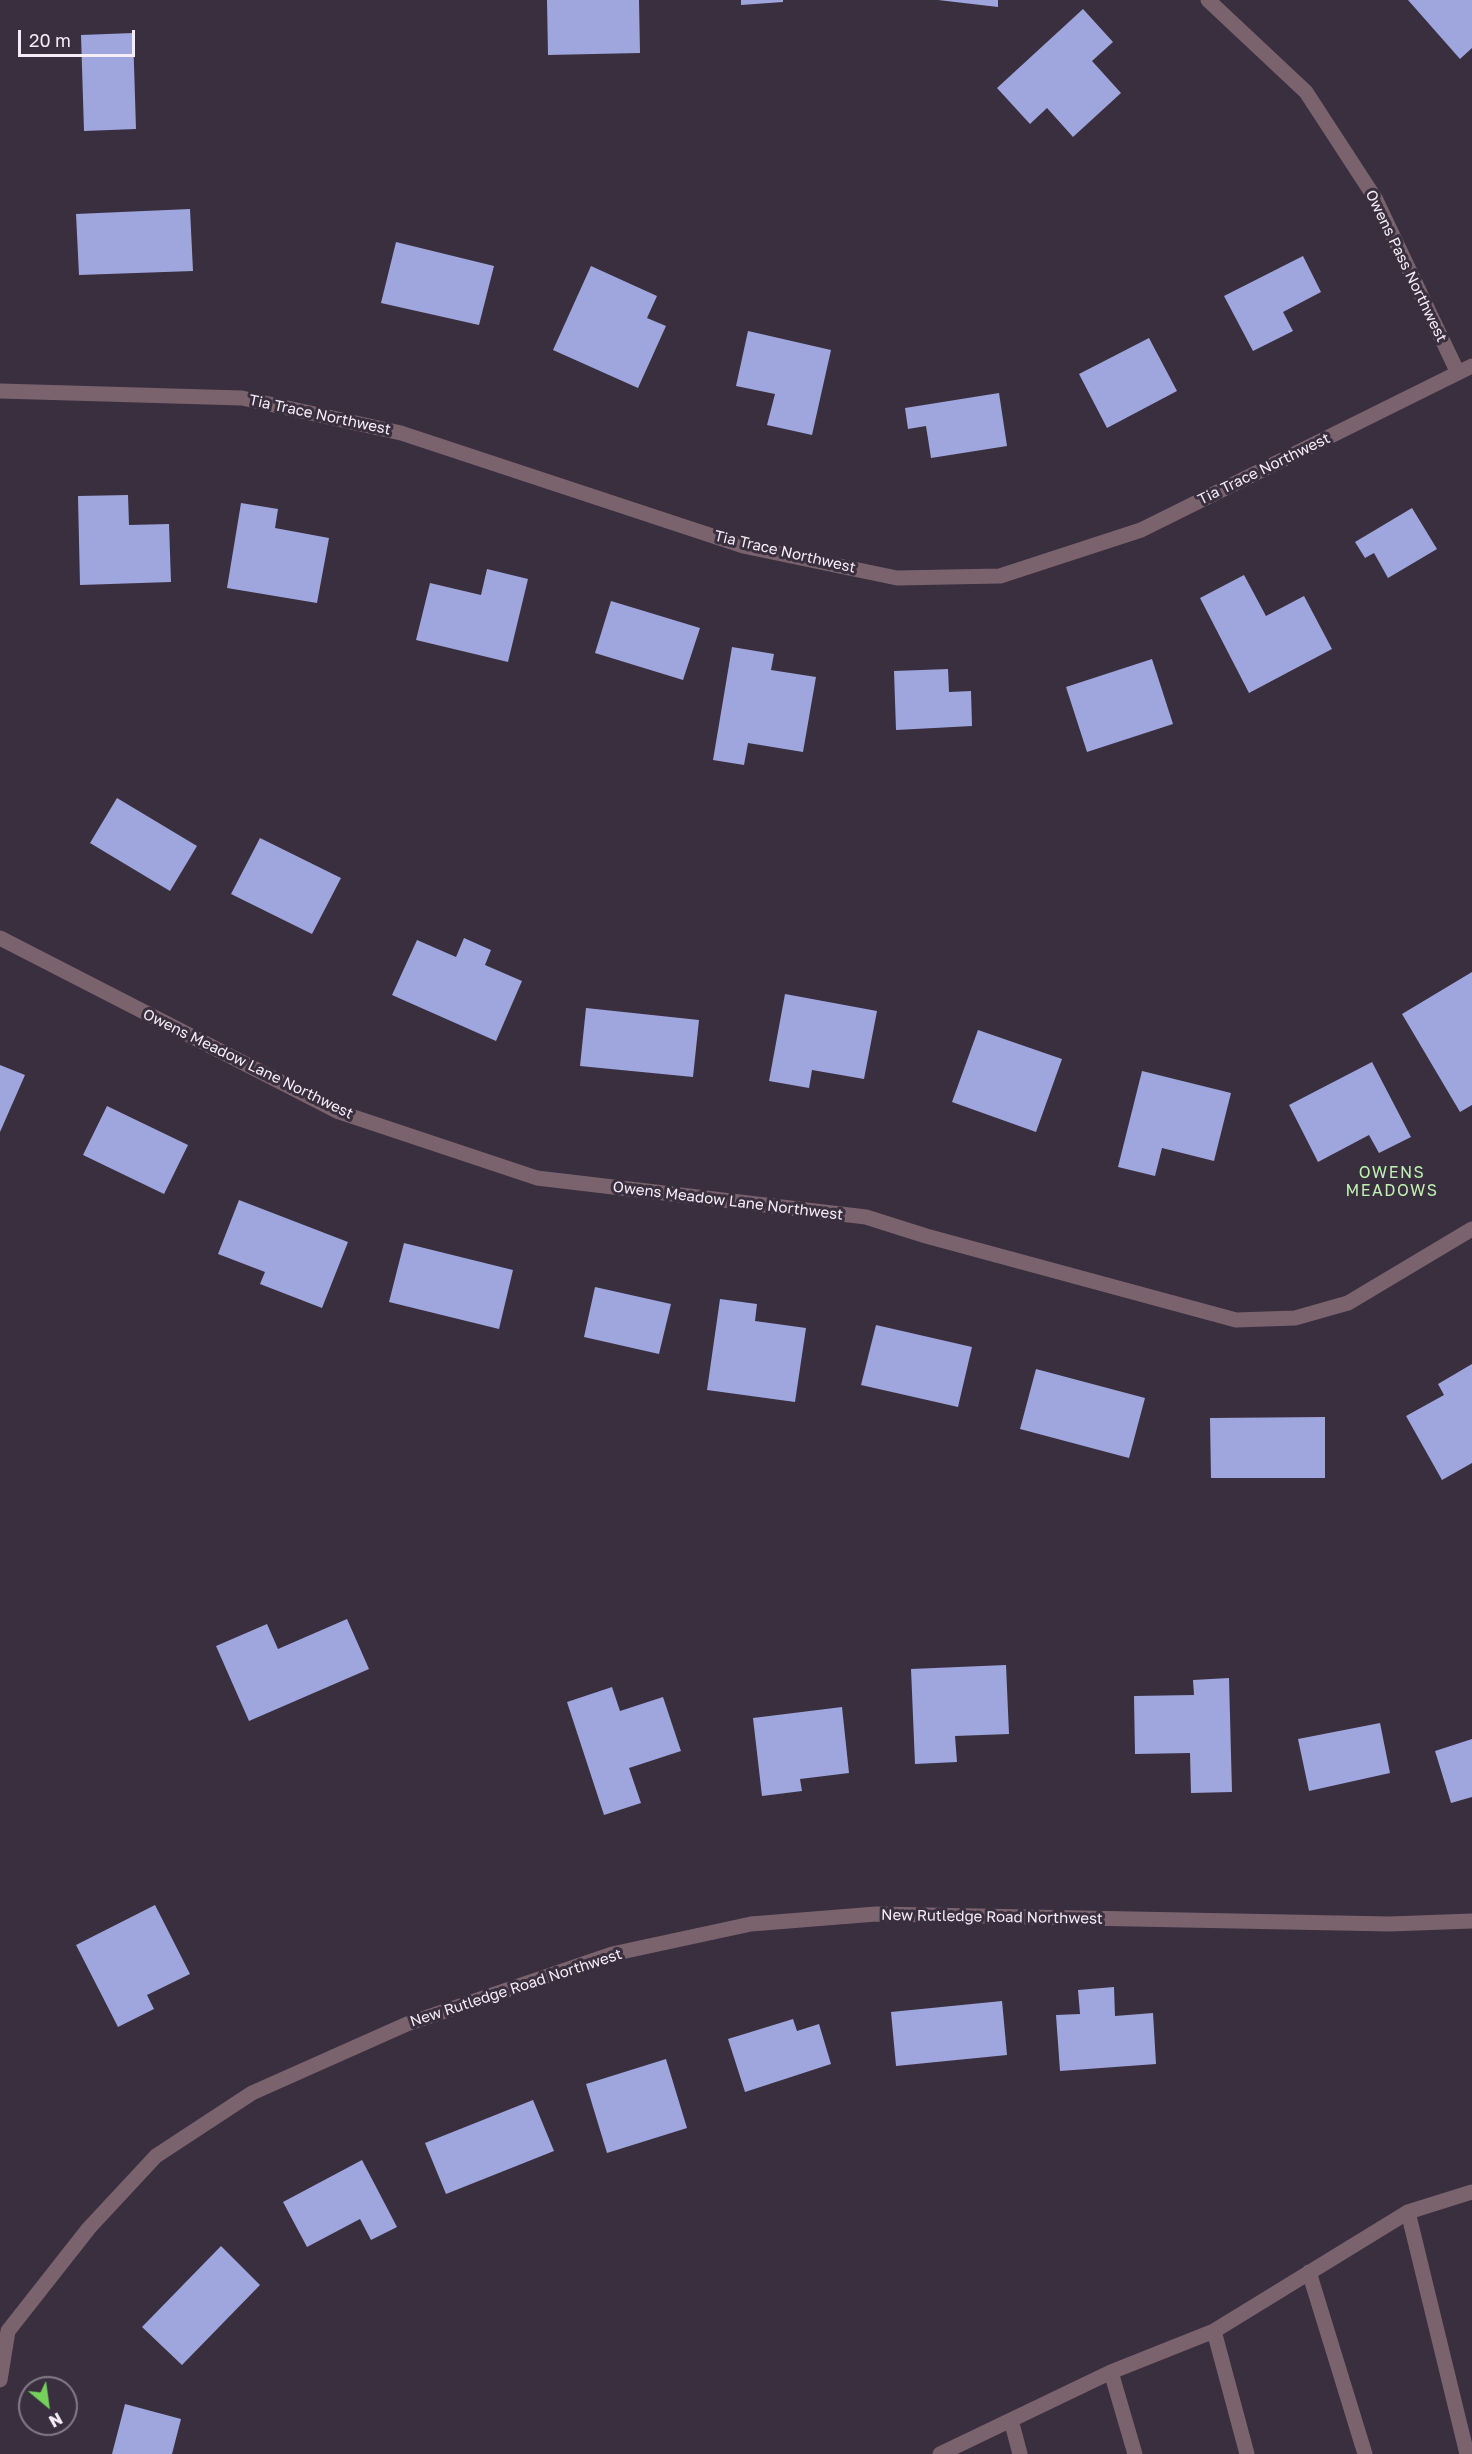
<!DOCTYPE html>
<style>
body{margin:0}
#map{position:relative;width:1472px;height:2454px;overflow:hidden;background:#392f3f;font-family:"Golos Text",sans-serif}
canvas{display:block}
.north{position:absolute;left:18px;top:2376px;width:60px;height:60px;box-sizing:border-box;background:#392f3f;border:2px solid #847b89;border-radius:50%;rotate:151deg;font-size:16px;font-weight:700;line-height:24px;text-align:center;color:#f4edf8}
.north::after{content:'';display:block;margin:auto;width:21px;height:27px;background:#74d25b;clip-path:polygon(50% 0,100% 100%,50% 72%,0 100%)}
.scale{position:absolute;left:18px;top:30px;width:117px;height:27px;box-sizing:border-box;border:3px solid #f4edf8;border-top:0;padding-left:8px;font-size:18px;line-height:21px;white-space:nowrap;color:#f4edf8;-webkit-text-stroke:4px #392f3f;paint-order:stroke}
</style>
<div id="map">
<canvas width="1472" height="2454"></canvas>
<div class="north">N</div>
<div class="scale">20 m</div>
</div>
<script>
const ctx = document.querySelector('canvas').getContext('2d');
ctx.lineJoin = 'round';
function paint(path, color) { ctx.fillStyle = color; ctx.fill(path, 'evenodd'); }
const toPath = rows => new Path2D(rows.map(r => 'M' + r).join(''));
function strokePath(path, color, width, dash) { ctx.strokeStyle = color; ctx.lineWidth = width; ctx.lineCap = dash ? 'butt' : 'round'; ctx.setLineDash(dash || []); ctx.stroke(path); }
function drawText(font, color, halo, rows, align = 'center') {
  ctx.font = font + ' "Golos Text",sans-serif'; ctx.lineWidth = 6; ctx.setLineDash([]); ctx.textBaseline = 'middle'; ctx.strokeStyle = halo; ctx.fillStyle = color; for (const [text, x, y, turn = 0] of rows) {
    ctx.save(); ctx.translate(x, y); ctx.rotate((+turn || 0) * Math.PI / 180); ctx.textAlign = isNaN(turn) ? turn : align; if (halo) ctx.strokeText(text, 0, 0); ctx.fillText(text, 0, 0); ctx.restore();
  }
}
const building = toPath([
 [547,0,639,0,640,53,548,55],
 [741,0,783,0,783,2,741,5],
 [938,0,998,0,998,7],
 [1408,0,1472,0,1472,48,1460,59],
 [1083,9,1113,42,1092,61,1121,93,1073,137,1047,108,1030,124,997,88],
 [133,33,136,129,84,131,81,35],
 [190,209,193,271,79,275,76,214],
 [396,242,494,266,479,325,381,303],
 [1303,256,1321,292,1283,312,1293,331,1253,351,1224,296],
 [591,266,657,296,647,318,666,326,638,388,553,350],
 [748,331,831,350,812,435,767,425,775,394,736,386],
 [1149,338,1177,391,1107,428,1079,374],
 [999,393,1007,446,931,458,926,426,908,429,905,408],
 [128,495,129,525,169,524,171,582,80,585,78,496],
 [241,503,278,509,275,528,329,538,317,603,227,588],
 [1412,508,1437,549,1388,578,1374,553,1365,558,1355,542],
 [487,569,528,579,508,662,416,640,430,583,481,595],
 [1244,575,1266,616,1304,596,1332,649,1249,693,1200,598],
 [611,601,700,628,683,680,595,653],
 [732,647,774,654,771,670,816,677,803,752,748,743,744,765,713,760],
 [1152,659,1173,724,1087,752,1066,687],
 [948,669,949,692,971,691,972,726,896,730,894,671],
 [117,798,197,846,170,891,90,843],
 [260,838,341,878,312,934,231,894],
 [464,938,491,950,485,965,522,981,496,1041,392,995,417,940,456,957],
 [1472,972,1472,1105,1460,1112,1402,1014],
 [785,994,877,1011,864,1079,812,1070,809,1088,769,1081],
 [586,1008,699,1020,693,1077,580,1066],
 [978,1030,1062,1059,1036,1132,952,1102],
 [1372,1062,1411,1137,1379,1153,1369,1135,1318,1162,1289,1105],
 [0,1065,25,1075,0,1132],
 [1142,1071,1231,1093,1214,1161,1162,1148,1155,1176,1118,1167],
 [107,1106,188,1145,164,1194,83,1155],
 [239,1200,348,1242,322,1308,260,1284,265,1272,218,1254],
 [404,1243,513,1270,499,1329,389,1302],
 [595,1287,671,1304,659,1354,584,1337],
 [720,1299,757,1304,755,1321,806,1328,795,1402,707,1390],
 [876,1325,972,1347,958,1407,861,1385],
 [1472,1364,1472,1463,1442,1480,1406,1416,1444,1395,1438,1384],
 [1036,1369,1145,1398,1129,1458,1020,1429],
 [1325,1417,1325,1478,1211,1478,1210,1418],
 [347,1619,369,1669,249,1721,216,1646,267,1624,278,1649],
 [1006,1665,1009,1734,955,1736,957,1762,915,1764,911,1669],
 [1229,1678,1232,1792,1191,1793,1190,1753,1135,1754,1134,1696,1194,1695,1193,1680],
 [612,1687,620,1711,663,1697,681,1751,629,1768,641,1803,604,1815,567,1702],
 [842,1707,849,1773,800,1779,802,1791,762,1796,753,1718],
 [1380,1723,1390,1773,1309,1791,1298,1739],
 [1472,1739,1472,1797,1451,1803,1435,1751],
 [155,1905,190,1974,147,1995,154,2009,118,2027,76,1945],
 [1114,1987,1115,2016,1153,2013,1156,2064,1060,2071,1056,2015,1080,2014,1078,1990],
 [1002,2001,1007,2055,896,2066,891,2012],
 [793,2019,797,2031,819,2024,831,2064,745,2092,728,2039],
 [666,2059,687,2128,607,2153,586,2084],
 [533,2100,554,2151,446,2194,425,2143],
 [362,2160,397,2227,371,2240,360,2219,307,2247,283,2202],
 [221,2246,260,2285,182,2365,142,2327],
 [125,2404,181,2419,172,2454,112,2454]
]);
const lane = toPath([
 [1408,2212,1467,2454],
 [1309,2272,1365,2454],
 [1214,2331,1247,2454],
 [1111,2372,1135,2454],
 [1011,2420,1020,2454],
 [940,2454,1111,2372,1214,2331,1408,2212,1472,2192]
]);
const street = toPath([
 [1208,0,1306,92,1375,198,1458,373],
 [0,391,242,398,401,433,743,546,897,578,1000,576,1141,530,1472,366],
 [0,938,339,1112,537,1178,866,1217,926,1236,1236,1320,1295,1318,1348,1303,1472,1229],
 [0,2380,8,2331,89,2228,156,2156,252,2093,407,2024,612,1954,751,1924,876,1914,1390,1924,1472,1921]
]);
const streetNames = [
 ["Owens Pass Northwest",1406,266,64],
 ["Tia Trace Northwest",320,415,12],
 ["Tia Trace Northwest",1264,469,-26],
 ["Tia Trace Northwest",785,552,13],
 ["Owens Meadow Lane Northwest",248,1064,26],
 ["Owens Meadow Lane Northwest",728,1201,7],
 ["New Rutledge Road Northwest",992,1917,1],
 ["New Rutledge Road Northwest",516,1988,-18]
];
const neighbourhoodNames = [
 ["OWENS",1392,1173],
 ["MEADOWS",1392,1191]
];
paint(building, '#9fa6dd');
strokePath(lane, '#7b636e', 15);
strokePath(street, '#7b636e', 15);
drawText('15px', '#f4edf8', '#392f3f', streetNames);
ctx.letterSpacing = '1.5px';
drawText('16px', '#bef1b1', '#392f3f', neighbourhoodNames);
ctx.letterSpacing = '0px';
</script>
